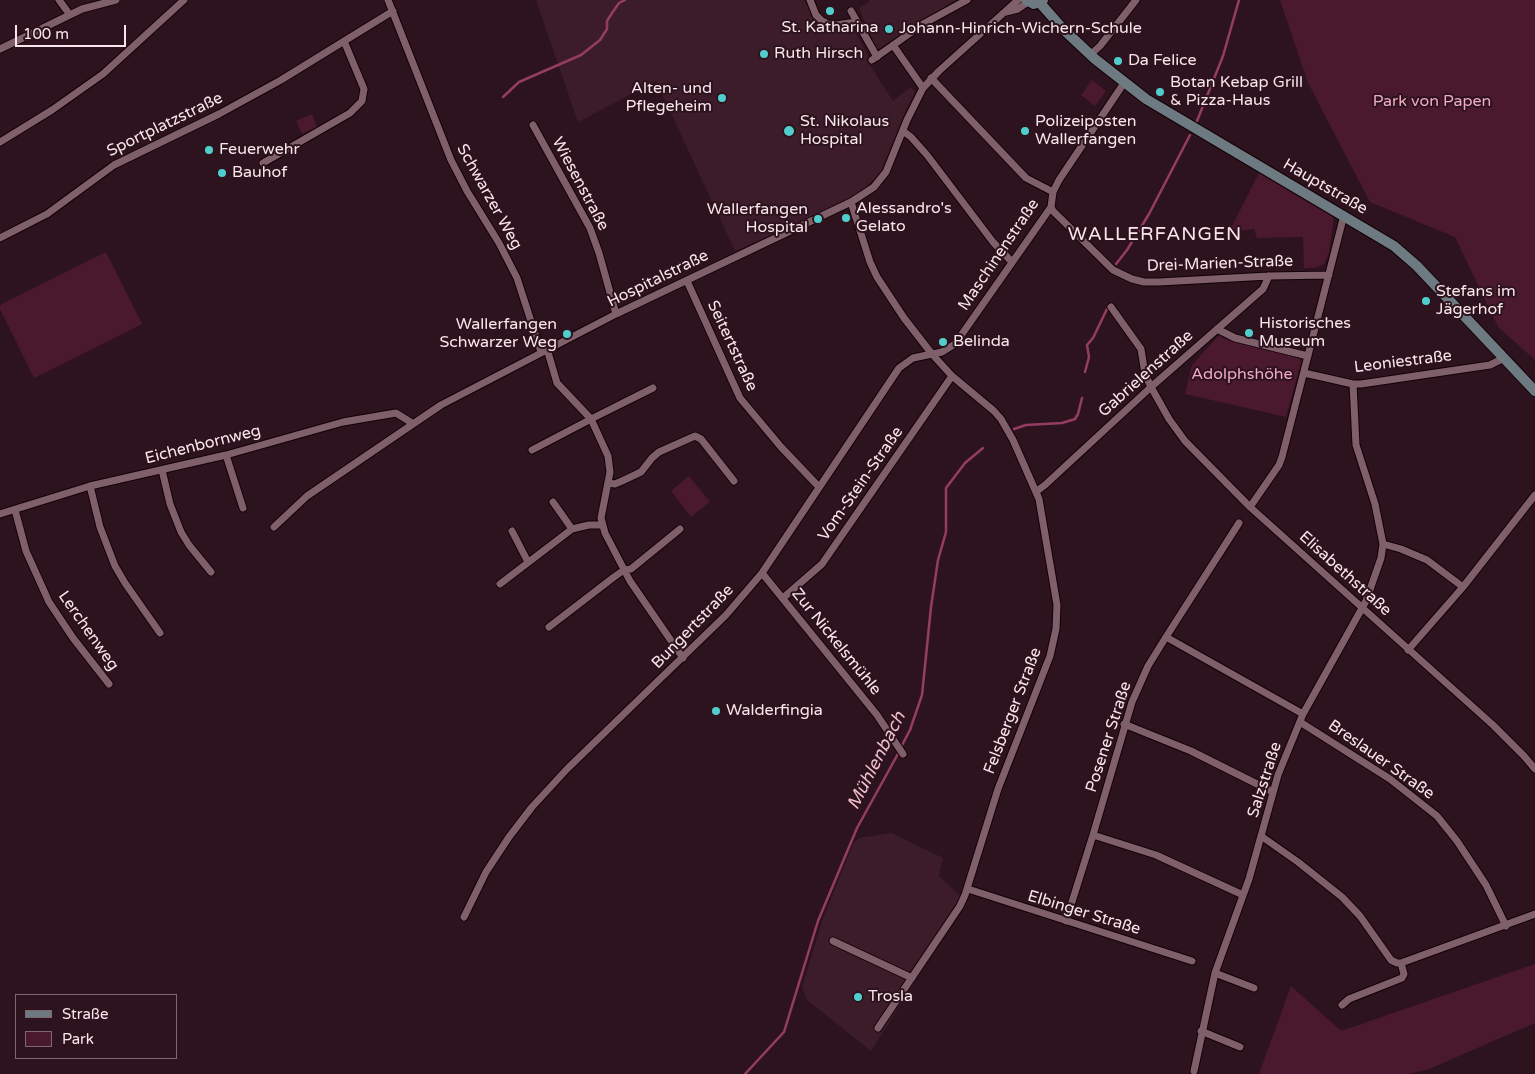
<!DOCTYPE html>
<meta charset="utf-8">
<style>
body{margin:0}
#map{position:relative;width:1535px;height:1074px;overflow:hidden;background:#2d131d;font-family:"Varela Round",sans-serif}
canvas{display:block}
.legend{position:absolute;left:15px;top:994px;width:162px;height:65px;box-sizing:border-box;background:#2d131d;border:1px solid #7f6770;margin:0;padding:6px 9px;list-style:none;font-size:15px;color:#f9e6ec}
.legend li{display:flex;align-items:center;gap:10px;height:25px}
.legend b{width:25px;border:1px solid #7f6770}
.scale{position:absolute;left:15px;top:25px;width:111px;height:22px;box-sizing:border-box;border:2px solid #f9e6ec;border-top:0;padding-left:6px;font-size:15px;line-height:18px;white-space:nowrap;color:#f9e6ec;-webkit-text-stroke:4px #2d131d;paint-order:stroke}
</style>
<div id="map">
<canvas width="1535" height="1074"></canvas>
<ul class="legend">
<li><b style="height:6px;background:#6d7a81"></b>Straße</li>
<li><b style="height:14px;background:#4a192e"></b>Park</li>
</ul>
<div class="scale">100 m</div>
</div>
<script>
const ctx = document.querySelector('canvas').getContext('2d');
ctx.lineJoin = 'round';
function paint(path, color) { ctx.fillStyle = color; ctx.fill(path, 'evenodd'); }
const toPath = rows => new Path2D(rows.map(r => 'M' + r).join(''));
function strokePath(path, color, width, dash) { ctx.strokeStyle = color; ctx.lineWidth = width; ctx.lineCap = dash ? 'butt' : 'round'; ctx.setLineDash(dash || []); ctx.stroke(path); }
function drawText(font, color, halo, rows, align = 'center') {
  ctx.font = font + ' "Varela Round",sans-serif'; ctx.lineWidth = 4; ctx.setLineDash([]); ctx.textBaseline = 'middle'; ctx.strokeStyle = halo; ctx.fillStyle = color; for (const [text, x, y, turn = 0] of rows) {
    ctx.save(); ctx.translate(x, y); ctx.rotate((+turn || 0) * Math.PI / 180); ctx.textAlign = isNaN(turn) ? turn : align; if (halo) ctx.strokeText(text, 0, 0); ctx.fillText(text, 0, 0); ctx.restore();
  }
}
const built = toPath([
 [536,0,804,0,824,33,830,29,853,28,869,57,866,59,893,101,911,87,915,92,905,112,885,163,880,173,862,191,849,200,735,251,656,81,578,122],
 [869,0,956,0,877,50,859,8,869,2],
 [892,833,943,858,939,876,966,901,871,1051,807,1000,802,987,822,921,853,844,859,838]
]);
const green = toPath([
 [1280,0,1535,0,1535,360,1498,327,1455,237,1370,202,1308,83],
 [1092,80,1106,91,1095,106,1081,95],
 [312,114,317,127,302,134,296,121],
 [1259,173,1334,216,1329,253,1324,264,1315,268,1304,268,1303,237,1257,238,1254,229,1229,232],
 [106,252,142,324,34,378,0,309,0,305],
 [1219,335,1225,339,1297,357,1300,359,1301,363,1286,417,1185,394,1192,365],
 [689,476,710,502,691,517,671,491],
 [1535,964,1535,1023,1429,1069,1408,1074,1259,1074,1291,986,1341,1031]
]);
const stream = toPath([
 [503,97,519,82,581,55,600,40,607,29,607,21,612,13,619,3,625,0],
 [1197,121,1223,56,1239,0],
 [1116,264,1127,250,1149,214,1190,135],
 [1085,372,1089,357,1087,345,1093,338,1107,309],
 [1014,429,1026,425,1062,423,1075,419,1078,414,1082,398],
 [901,747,910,730,922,695,931,607,938,560,946,532,946,488,965,463,983,448],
 [745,1074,784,1032,818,921,857,828,899,752]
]);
const street = toPath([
 [59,0,70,15],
 [388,0,451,160,467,191,499,243,517,278,541,352],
 [810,0,816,15,822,21,828,24,836,25,856,22],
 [851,11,877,57],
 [1006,12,1018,9,1028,2],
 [893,45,923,88],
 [0,49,82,9,116,0],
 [1090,55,1100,46,1136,0],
 [872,60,923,24,967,0],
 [931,78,1026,178,1053,192],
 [533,125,590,228,599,253,616,314],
 [903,131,911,137,927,155,993,242,1012,262],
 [0,142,52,110,103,74,184,0],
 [263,163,350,113,362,101,364,89,344,41],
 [851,202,870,262,877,277,904,318,932,354,952,376,994,411,1001,419,1013,440,1039,499,1057,605,1056,629,1050,656,998,789,965,895,960,906,878,1028],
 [1051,207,1053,211,1113,270,1132,279,1144,282,1159,282,1269,276,1329,275],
 [0,238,47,214,114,165,219,114,281,80,393,11],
 [687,281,740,398,781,447,819,487],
 [1111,307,1141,349,1145,374,1151,387,1169,419,1185,441,1250,507,1493,725,1524,756,1535,769],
 [1217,329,1235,338,1308,356],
 [547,349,557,383,591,419,608,456,610,472,601,518,605,533,630,581,683,658],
 [1304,373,1353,384,1361,384,1490,365,1504,358],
 [532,450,597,416,653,388],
 [226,455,243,508],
 [162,470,170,504,181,532,189,545,211,572],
 [608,483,615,484,622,481,641,472,652,458,659,452,695,436,701,439,734,481],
 [90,486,100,527,115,566,125,583,160,633],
 [1037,491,1045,485,1151,387,1263,289,1269,276],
 [553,502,572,529],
 [1250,507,1279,465,1282,457,1344,215],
 [15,510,26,551,49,602,73,638,109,684],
 [0,514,90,486,226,455,343,422,396,413,412,423],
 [274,527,307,496,441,405,616,314,851,202,865,193,874,187,886,172,907,120,923,88,939,71,1018,0],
 [512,531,528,562],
 [1383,544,1401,549,1427,560,1463,587],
 [762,573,877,715,903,754],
 [500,584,572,529,589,525,601,525],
 [783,598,822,564,952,376],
 [549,627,614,577,624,570,631,569,680,529],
 [1166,637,1303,714],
 [1408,650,1463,587,1535,495],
 [1300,722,1390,779,1437,816,1457,841,1486,885,1506,926],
 [1124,724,1191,751,1273,792],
 [1093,835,1156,855,1243,895],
 [1261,836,1298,862,1342,897,1360,916,1391,960,1397,963,1401,963],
 [968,889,1192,961],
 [464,917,486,872,509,837,532,807,567,769,726,615,762,573,899,368,913,358,942,352,955,344,1051,207,1053,192,1059,180,1124,83],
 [1066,921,1093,835,1132,702,1148,666,1166,637,1239,523],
 [833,941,912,978],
 [1401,963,1535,914],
 [1215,973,1254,988],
 [1342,1005,1349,999,1402,978,1404,974,1401,963],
 [1201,1031,1240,1047],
 [1194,1071,1215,973,1249,879,1278,775,1303,714,1366,601,1381,558,1383,544,1375,504,1356,445,1353,384]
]);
const secondary = toPath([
 [1026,0,1034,4,1043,0],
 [1040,3,1063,29,1095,59,1146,99,1394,246,1417,266,1535,391]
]);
const markers = [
 [830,11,5,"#52cdcd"],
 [889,29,5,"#52cdcd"],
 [764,54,5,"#52cdcd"],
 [1118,61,5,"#52cdcd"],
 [1160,92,5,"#52cdcd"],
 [722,98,5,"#52cdcd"],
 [789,131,6,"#52cdcd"],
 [1025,131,5,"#52cdcd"],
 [209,150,5,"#52cdcd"],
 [222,173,5,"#52cdcd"],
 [846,218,5,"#52cdcd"],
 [818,219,5,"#52cdcd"],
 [1426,301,5,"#52cdcd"],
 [1249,333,5,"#52cdcd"],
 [567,334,5,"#52cdcd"],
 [943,342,5,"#52cdcd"],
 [716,711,5,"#52cdcd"],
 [858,997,5,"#52cdcd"]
];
const poiNames = [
 ["St. Katharina",830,28,"center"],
 ["Johann-Hinrich-Wichern-Schule",899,29],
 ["Ruth Hirsch",774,54],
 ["Da Felice",1128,61],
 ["Botan Kebap Grill",1170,83],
 ["& Pizza-Haus",1170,101],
 ["Alten- und",712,89,"right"],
 ["Pflegeheim",712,107,"right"],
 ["St. Nikolaus",800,122],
 ["Hospital",800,140],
 ["Polizeiposten",1035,122],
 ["Wallerfangen",1035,140],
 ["Feuerwehr",219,150],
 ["Bauhof",232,173],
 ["Alessandro's",856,209],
 ["Gelato",856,227],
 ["Wallerfangen",808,210,"right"],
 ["Hospital",808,228,"right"],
 ["Stefans im",1436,292],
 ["Jägerhof",1436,310],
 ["Historisches",1259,324],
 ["Museum",1259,342],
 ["Wallerfangen",557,325,"right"],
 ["Schwarzer Weg",557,343,"right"],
 ["Belinda",953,342],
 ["Walderfingia",726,711],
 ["Trosla",868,997]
];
const parkNames = [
 ["Park von Papen",1432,102],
 ["Adolphshöhe",1242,375]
];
const streetNames = [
 ["Sportplatzstraße",165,125,-26],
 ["Wiesenstraße",580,184,62],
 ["Hauptstraße",1325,187,30],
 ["Schwarzer Weg",489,197,61],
 ["Maschinenstraße",999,255,-56],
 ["Drei-Marien-Straße",1220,264,-2],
 ["Hospitalstraße",658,279,-26],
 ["Seitertstraße",732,346,65],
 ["Leoniestraße",1403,362,-7],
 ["Gabrielenstraße",1146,374,-42],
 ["Eichenbornweg",203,445,-14],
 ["Vom-Stein-Straße",861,484,-55],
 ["Elisabethstraße",1345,574,42],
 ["Bungertstraße",693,627,-46],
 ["Lerchenweg",88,631,55],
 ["Zur Nickelsmühle",836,642,51],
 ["Felsberger Straße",1013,711,-69],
 ["Posener Straße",1109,737,-72],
 ["Breslauer Straße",1381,760,35],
 ["Salzstraße",1265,780,-72],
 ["Elbinger Straße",1084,913,17]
];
const waterNames = [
 ["Mühlenbach",877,761,-63]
];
const quarterNames = [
 ["WALLERFANGEN",1155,235]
];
paint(built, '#3c1c29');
paint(green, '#4a192e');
strokePath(stream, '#943d62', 2.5);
strokePath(street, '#130107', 9);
strokePath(secondary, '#130107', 12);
strokePath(street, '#7f606a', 7);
strokePath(secondary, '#6d7a81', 10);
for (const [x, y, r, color] of markers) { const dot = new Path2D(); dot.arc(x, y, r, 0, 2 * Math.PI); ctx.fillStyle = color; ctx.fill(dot); strokePath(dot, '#2d131d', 2); }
drawText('16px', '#f9e6ec', '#2d131d', poiNames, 'left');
drawText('16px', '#f3a9c3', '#2d131d', parkNames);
drawText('16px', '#f9e6ec', '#2d131d', streetNames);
drawText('italic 18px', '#f1becf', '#2d131d', waterNames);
ctx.letterSpacing = '1px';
drawText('19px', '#f9e6ec', '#2d131d', quarterNames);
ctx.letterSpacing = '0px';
</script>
